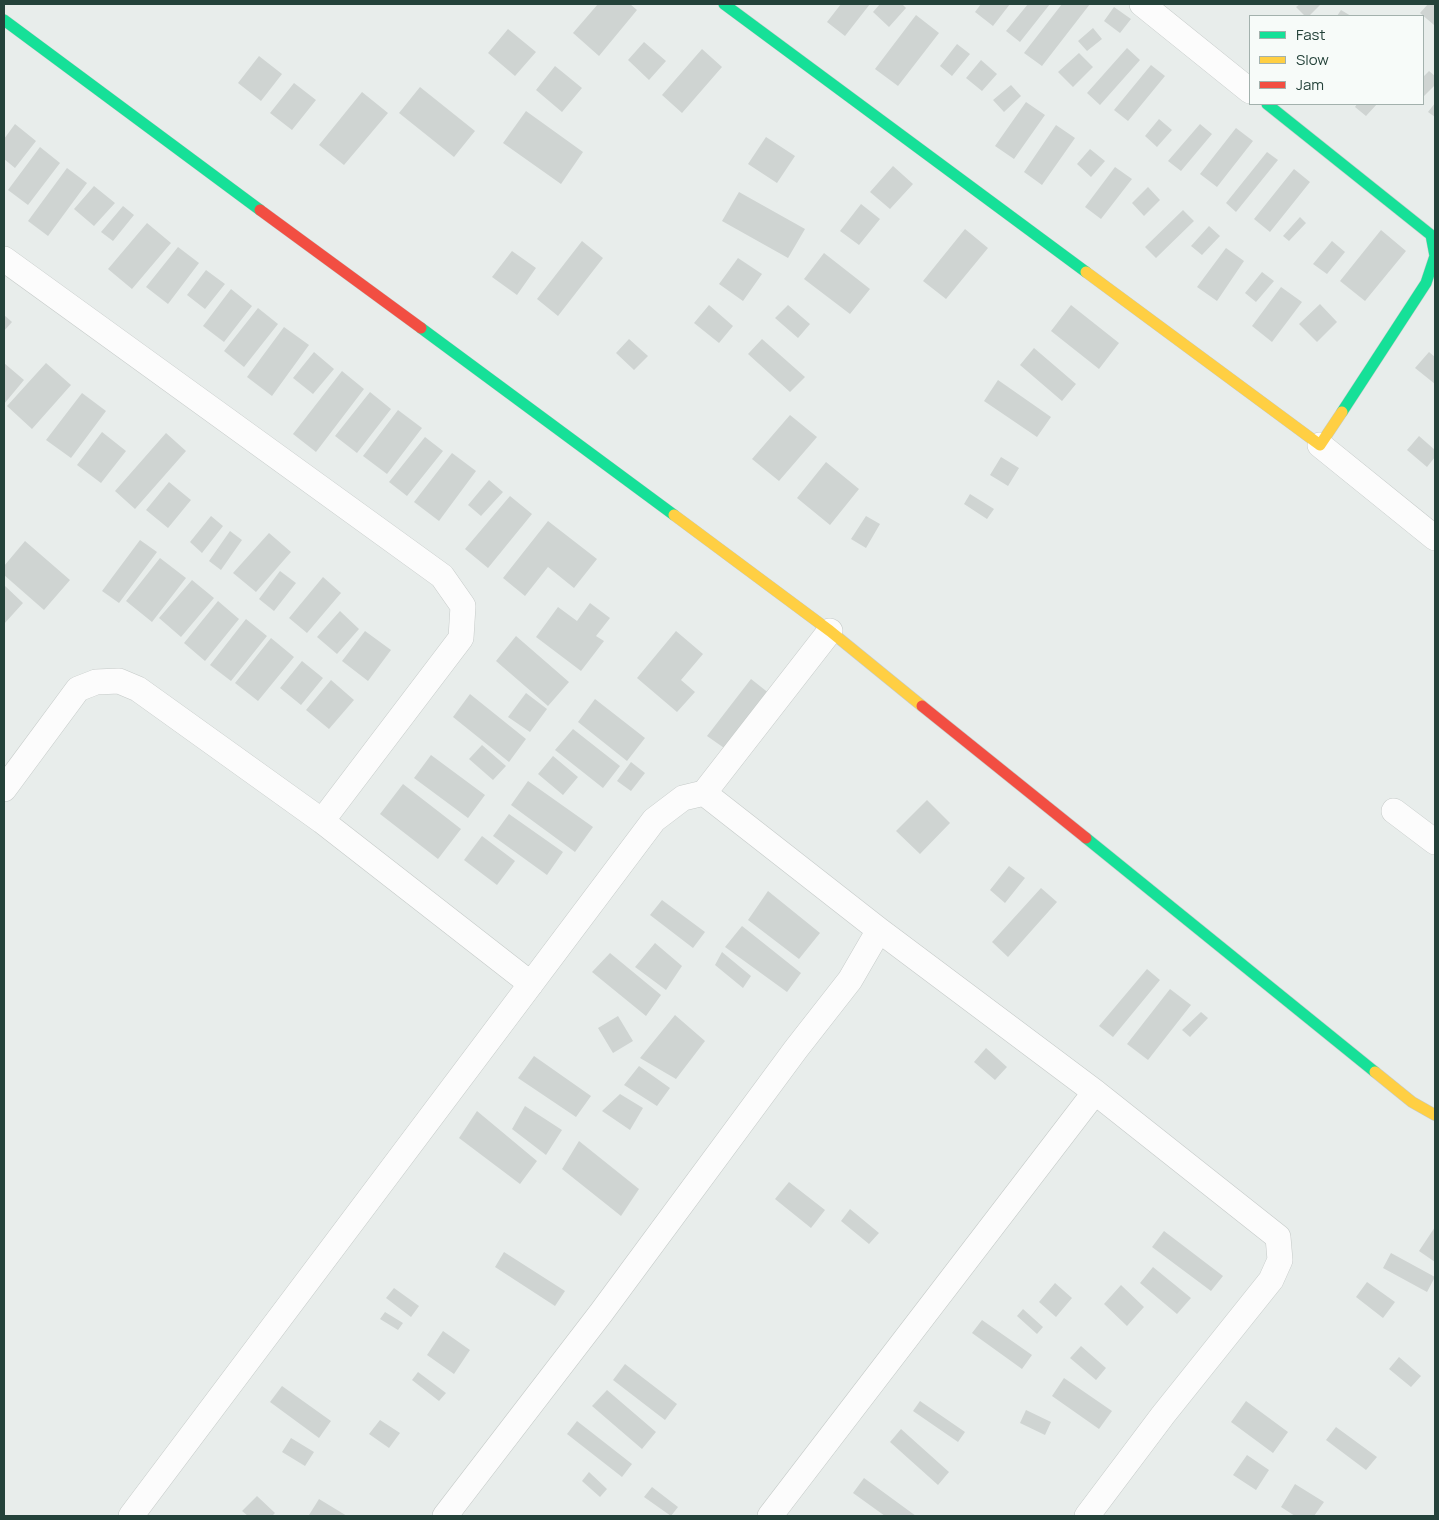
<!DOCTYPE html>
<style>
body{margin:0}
#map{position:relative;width:1439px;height:1520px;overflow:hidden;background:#e8edeb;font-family:Manrope,sans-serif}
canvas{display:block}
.frame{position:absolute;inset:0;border:5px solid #24423a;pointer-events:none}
.legend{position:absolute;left:1249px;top:15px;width:175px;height:90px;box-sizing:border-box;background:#f7fbf9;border:1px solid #a3b1ad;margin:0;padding:6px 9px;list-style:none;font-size:15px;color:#24423a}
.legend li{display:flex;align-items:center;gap:10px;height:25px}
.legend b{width:25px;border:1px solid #a3b1ad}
</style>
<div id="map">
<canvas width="1439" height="1520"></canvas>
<div class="frame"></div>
<ul class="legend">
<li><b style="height:6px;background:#16e098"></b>Fast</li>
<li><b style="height:6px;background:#ffcf43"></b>Slow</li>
<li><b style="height:6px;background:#f24e42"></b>Jam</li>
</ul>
</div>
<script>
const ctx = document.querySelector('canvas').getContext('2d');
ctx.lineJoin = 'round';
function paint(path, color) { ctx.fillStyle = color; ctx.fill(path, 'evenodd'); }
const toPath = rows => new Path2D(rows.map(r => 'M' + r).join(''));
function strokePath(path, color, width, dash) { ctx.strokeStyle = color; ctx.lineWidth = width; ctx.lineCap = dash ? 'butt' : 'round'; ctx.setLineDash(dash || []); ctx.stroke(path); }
const building = toPath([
 [598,4,630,4,637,10,599,56,573,33],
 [841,4,870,4,845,36,827,22],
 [880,4,902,4,906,8,889,27,873,12],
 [981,4,1010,4,993,26,975,12],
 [1028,4,1050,4,1020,42,1006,31],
 [1062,4,1090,4,1042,66,1024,53],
 [1300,4,1321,4,1309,16,1305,16,1296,7],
 [1428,4,1435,4,1434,25,1420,13],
 [1114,7,1131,19,1120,33,1104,21],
 [1341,10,1351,16,1337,16],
 [916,15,939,33,898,86,875,69],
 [1093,28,1102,39,1087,51,1078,41],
 [508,29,536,52,515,76,488,53],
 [644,42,666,61,649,80,628,60],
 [957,44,970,54,952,76,940,66],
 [1127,48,1140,60,1100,105,1087,93],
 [702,49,722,67,682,113,662,95],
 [1079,53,1093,67,1073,87,1058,72],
 [259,56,282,74,261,101,238,83],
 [981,60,997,74,982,91,966,78],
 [1151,65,1165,76,1128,121,1114,110],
 [555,66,582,88,562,112,536,90],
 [1429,71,1435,76,1435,85,1423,97,1423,77],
 [294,83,316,100,292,130,270,113],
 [1011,85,1021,96,1004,112,993,100],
 [420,87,475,131,454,157,399,113],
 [362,92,388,113,344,165,319,145],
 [1026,102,1045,115,1014,159,995,146],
 [1435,103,1435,117,1428,112],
 [1357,104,1377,104,1366,116,1355,107],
 [526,111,583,152,561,184,503,143],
 [1159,119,1172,130,1157,147,1145,136],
 [15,124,36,141,15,168,4,159,4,139],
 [1200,124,1212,134,1181,171,1168,161],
 [1056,125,1075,138,1042,185,1024,172],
 [1236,128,1253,141,1217,187,1200,174],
 [766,137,795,156,777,183,748,164],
 [40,147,60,163,28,205,8,190],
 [1090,149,1105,161,1091,177,1077,164],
 [1267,152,1278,160,1236,212,1226,203],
 [893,166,913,184,890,209,870,192],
 [1115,167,1132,179,1101,219,1085,207],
 [67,168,87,183,48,236,28,221],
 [1294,169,1310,182,1270,232,1254,219],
 [94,186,115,203,94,226,74,209],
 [1148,187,1160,200,1144,216,1132,203],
 [739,192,805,229,788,258,722,221],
 [861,204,880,219,859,245,840,231],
 [123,206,134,215,113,241,101,232],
 [1183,210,1194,221,1156,258,1145,247],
 [1300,217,1306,223,1289,241,1283,236],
 [147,223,171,243,132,289,108,269],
 [1209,226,1220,236,1202,255,1191,246],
 [965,229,988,248,946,299,923,281],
 [1381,230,1406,251,1365,301,1340,281],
 [582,241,603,258,558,316,537,299],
 [1332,241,1345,252,1327,274,1313,264],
 [178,247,199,263,168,304,146,287],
 [1226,248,1244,261,1217,301,1197,287],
 [512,251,536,268,517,295,492,277],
 [824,253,870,289,850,314,804,279],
 [738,258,762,274,743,301,719,284],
 [206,270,225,284,205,309,187,295],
 [1262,272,1274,281,1256,302,1245,293],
 [1281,287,1302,302,1272,342,1252,326],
 [231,289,252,306,224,342,203,326],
 [1320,304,1337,322,1317,342,1299,324],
 [709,305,733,326,719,343,694,323],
 [788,305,810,324,798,338,775,318],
 [1071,305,1119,343,1099,369,1051,331],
 [258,308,278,324,244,367,224,351],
 [4,315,12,322,4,331],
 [284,327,309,345,272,396,247,377],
 [629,339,648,356,634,370,616,353],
 [762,339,805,377,790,392,748,354],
 [1034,348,1076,384,1062,401,1020,365],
 [314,352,334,369,313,394,293,378],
 [1429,352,1435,357,1435,384,1415,368],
 [4,363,24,380,4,404],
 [46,363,71,385,32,429,7,406],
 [342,371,364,389,316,452,293,434],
 [998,380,1051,417,1037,437,984,401],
 [370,392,391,409,357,453,335,436],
 [82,393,106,411,71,458,46,440],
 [398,410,422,428,387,474,363,456],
 [790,415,817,437,779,481,752,459],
 [102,432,126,451,101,483,77,465],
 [166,433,186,451,135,509,115,491],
 [1419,436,1435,450,1435,457,1427,467,1407,450],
 [425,437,443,451,407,496,389,482],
 [452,453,476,471,439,521,414,502],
 [1001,457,1019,468,1008,486,990,475],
 [826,462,859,489,830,525,797,498],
 [489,480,503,492,481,516,468,505],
 [169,482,191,500,168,528,146,510],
 [970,494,994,509,987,519,964,504],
 [510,496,532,514,488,568,465,549],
 [211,516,223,526,202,553,190,542],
 [866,516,880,524,866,548,851,539],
 [548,521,597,559,574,588,548,567,525,596,503,578],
 [230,531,242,540,221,570,209,561],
 [269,533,291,552,256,592,233,573],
 [140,540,157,552,119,603,102,591],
 [25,541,70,580,44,610,4,575,4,566],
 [160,558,186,578,152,622,126,601],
 [280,571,296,583,274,611,259,599],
 [323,577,341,593,307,633,289,618],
 [192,580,214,598,181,637,159,618],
 [4,585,23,603,4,624],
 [218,601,239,619,205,661,184,643],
 [590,603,610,618,596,636,604,641,581,671,536,637,558,607,577,621],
 [340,611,359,629,337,654,317,637],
 [246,619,267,636,231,681,210,665],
 [365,631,391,650,368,681,342,661],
 [676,631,703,654,681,680,695,692,677,712,637,678],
 [516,636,569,682,548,706,496,661],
 [271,638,294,657,258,701,235,683],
 [302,661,323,678,301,705,280,688],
 [751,679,770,694,727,750,707,736],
 [331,680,354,700,329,729,306,710],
 [526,693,547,709,530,732,508,717],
 [470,694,526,739,509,762,453,717],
 [595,699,645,738,627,761,578,722],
 [573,729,620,766,603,788,555,750],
 [482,745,506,766,493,780,469,759],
 [431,755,485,795,468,818,414,778],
 [553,756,578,777,563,795,538,774],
 [631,762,645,773,631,791,617,781],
 [528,781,593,827,575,852,511,805],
 [403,784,461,829,438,859,380,814],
 [927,800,950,823,920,854,896,831],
 [509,814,563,852,547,875,493,836],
 [482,836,515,861,497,885,464,860],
 [1009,866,1025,878,1005,903,990,890],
 [1041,888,1057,902,1008,957,992,942],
 [768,891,820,933,799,959,748,920],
 [662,900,705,932,693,948,650,915],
 [742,926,801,973,787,992,725,947],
 [655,943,682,966,666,990,635,967],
 [722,952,751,976,743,988,715,965],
 [610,953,661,995,646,1016,592,972],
 [1147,969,1160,980,1113,1037,1099,1026],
 [1170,989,1191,1005,1148,1060,1127,1044],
 [1201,1012,1208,1018,1190,1037,1182,1030],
 [675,1015,705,1041,676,1079,640,1058],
 [618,1016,633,1041,613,1053,598,1028],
 [986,1048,1007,1067,995,1080,974,1062],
 [534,1056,591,1096,576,1117,518,1078],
 [639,1066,670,1088,657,1106,624,1085],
 [620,1094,643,1108,630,1130,602,1111],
 [525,1106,562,1130,546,1155,512,1129],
 [477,1111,537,1161,520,1184,459,1138],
 [579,1141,639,1189,621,1216,562,1169],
 [789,1182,825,1210,811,1228,775,1199],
 [850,1209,879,1233,869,1244,841,1221],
 [1435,1227,1435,1262,1419,1251],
 [1164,1231,1223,1276,1211,1291,1152,1247],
 [504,1252,565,1291,555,1306,495,1267],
 [1391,1253,1435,1277,1427,1292,1383,1268],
 [1153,1267,1191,1298,1177,1314,1140,1283],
 [1367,1282,1395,1302,1383,1318,1356,1297],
 [1055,1283,1072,1298,1056,1317,1039,1302],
 [1121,1285,1144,1307,1127,1326,1104,1304],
 [394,1288,419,1306,411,1317,386,1298],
 [1023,1309,1043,1327,1037,1334,1017,1316],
 [385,1312,403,1323,398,1330,380,1319],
 [982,1320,1032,1355,1022,1369,972,1333],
 [443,1331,470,1350,454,1374,427,1355],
 [1081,1346,1106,1368,1096,1380,1070,1358],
 [1399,1357,1421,1376,1411,1387,1389,1369],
 [625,1364,677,1404,665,1420,613,1380],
 [418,1372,446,1393,439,1401,412,1380],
 [1064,1378,1112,1411,1099,1429,1052,1396],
 [282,1386,331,1421,319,1438,270,1402],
 [607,1390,656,1432,642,1449,592,1406],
 [920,1401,965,1432,958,1442,913,1411],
 [1246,1401,1288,1432,1273,1453,1231,1422],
 [1026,1410,1051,1422,1045,1435,1020,1423],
 [380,1420,400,1433,389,1448,369,1434],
 [577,1421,632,1464,622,1477,567,1434],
 [1336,1427,1377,1457,1366,1470,1326,1440],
 [901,1429,949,1472,938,1485,890,1442],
 [291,1438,314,1452,305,1466,282,1452],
 [1247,1455,1269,1470,1256,1490,1233,1475],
 [589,1472,607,1489,600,1497,582,1481],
 [864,1478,916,1516,885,1516,853,1493],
 [1295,1484,1324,1502,1314,1516,1295,1516,1281,1507],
 [652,1487,678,1507,671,1516,644,1497],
 [257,1496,275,1513,272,1516,248,1516,242,1511],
 [319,1499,347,1516,309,1515]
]);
const street = toPath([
 [1142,4,1250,91],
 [4,259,442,576,463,606,461,638,322,821,531,984],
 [1320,445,1435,538],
 [4,789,78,689,96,682,119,681,138,689,322,821],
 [704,793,879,930,1095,1092,1278,1237,1280,1260,1271,1280,1163,1415,1087,1516],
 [1394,811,1435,842],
 [131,1516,654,820,683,798,704,793,830,631],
 [445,1516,601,1313,796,1049,850,980,879,930],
 [770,1516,1095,1092]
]);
const fast = toPath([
 [724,4,1086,272],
 [4,20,260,210],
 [1267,104,1431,235,1435,256,1426,283,1342,412],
 [421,328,674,515],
 [1086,838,1375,1072]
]);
const slow = toPath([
 [1086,272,1320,445,1342,412],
 [674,515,830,631,922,706],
 [1375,1072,1412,1102,1435,1115]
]);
const jam = toPath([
 [260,210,421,328],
 [922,706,1086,838]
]);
paint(building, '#cfd4d2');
strokePath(street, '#c5cac8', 26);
strokePath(fast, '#c3cbc8', 12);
strokePath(slow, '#c3cbc8', 12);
strokePath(jam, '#c3cbc8', 12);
strokePath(street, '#fcfcfc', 25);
strokePath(fast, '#16e098', 11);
strokePath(slow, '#ffcf43', 11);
strokePath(jam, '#f24e42', 11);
</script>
